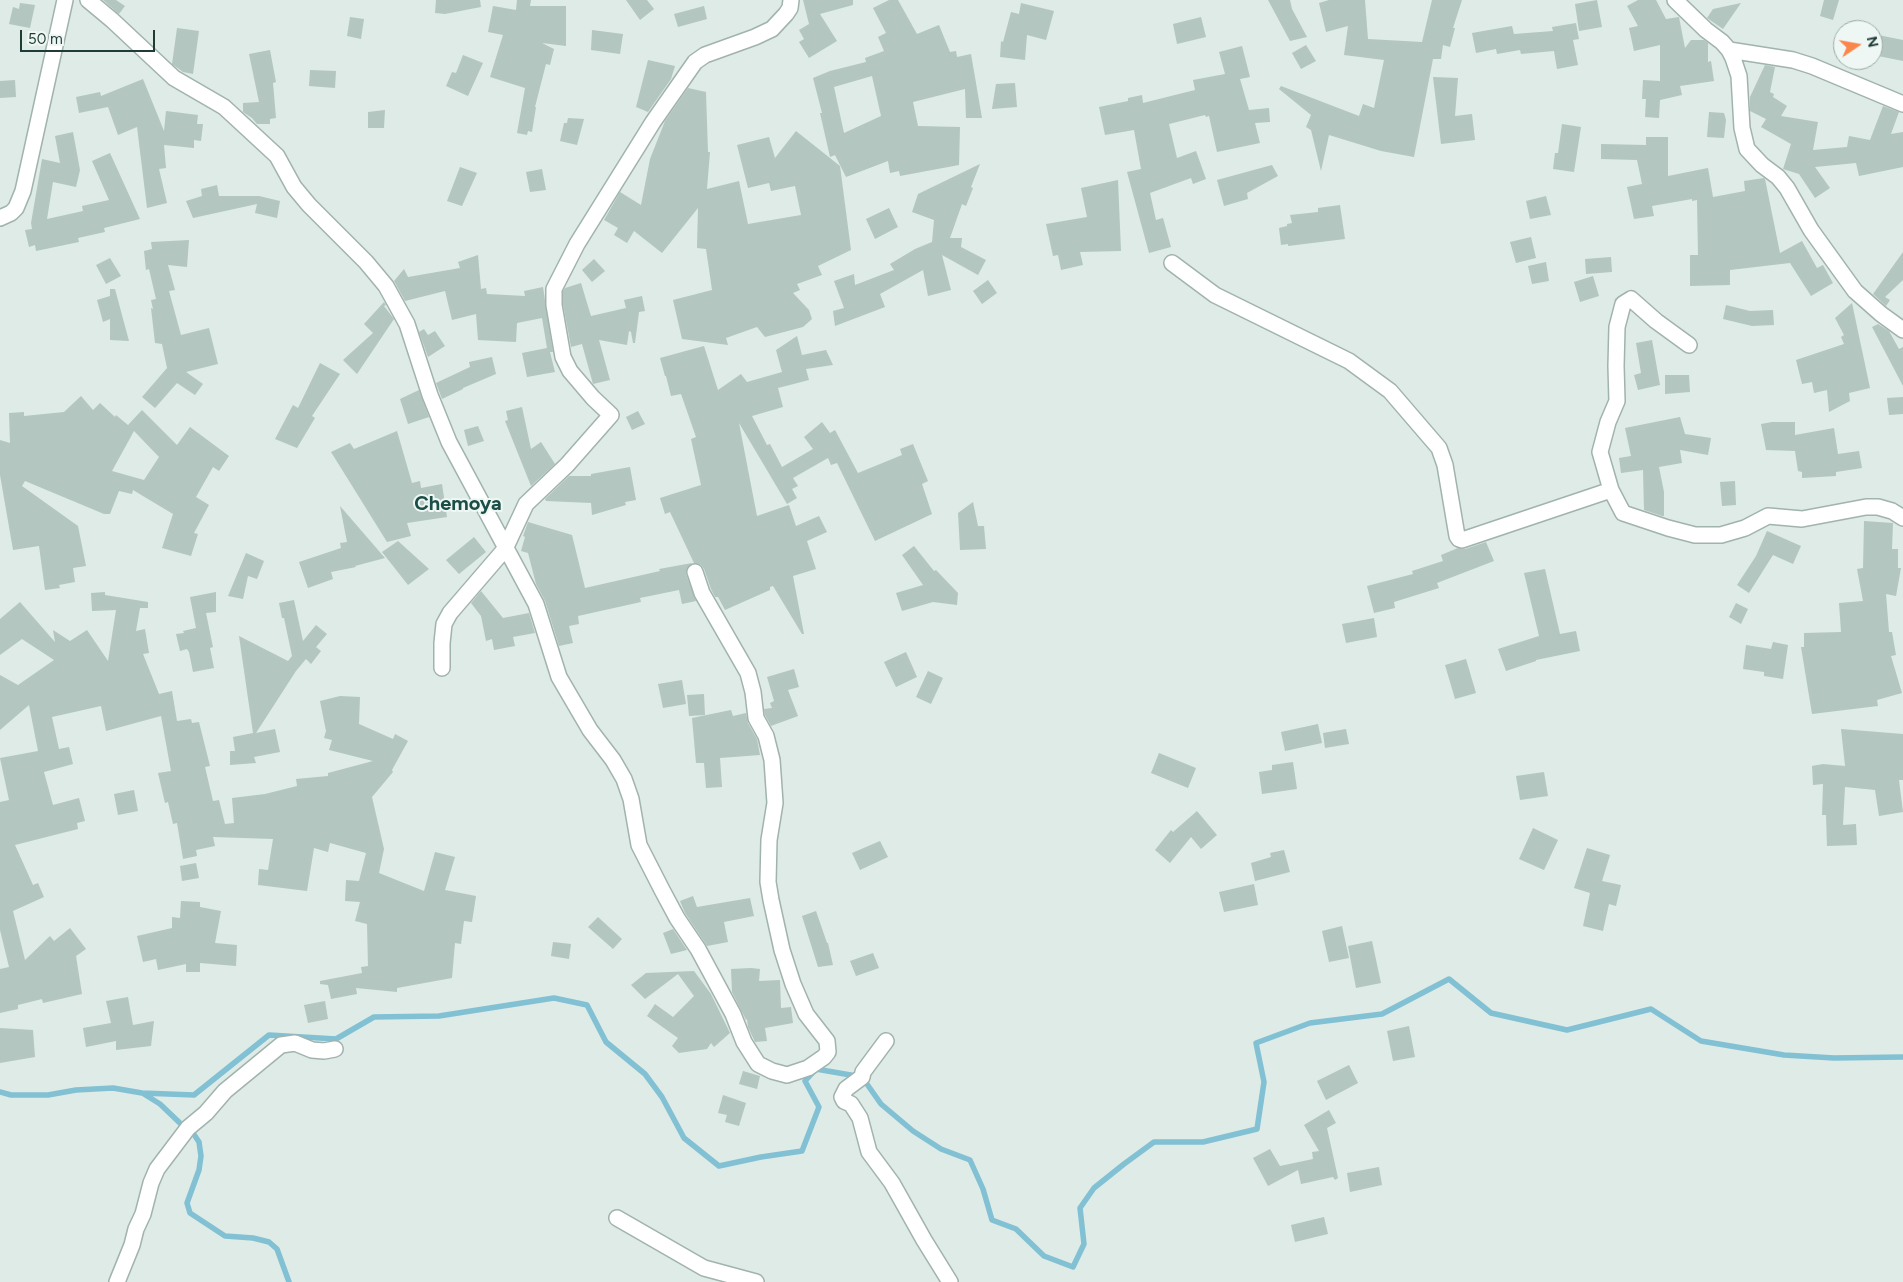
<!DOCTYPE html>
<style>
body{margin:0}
#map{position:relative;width:1903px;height:1282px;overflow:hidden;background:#deebe6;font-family:Figtree,sans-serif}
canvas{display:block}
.north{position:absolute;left:1833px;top:20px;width:50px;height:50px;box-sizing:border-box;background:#eff7f4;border:1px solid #9baca8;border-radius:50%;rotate:78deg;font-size:14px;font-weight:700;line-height:20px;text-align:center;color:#1e3b36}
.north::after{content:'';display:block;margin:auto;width:18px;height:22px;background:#fb864c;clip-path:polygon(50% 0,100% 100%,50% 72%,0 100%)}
.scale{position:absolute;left:20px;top:30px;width:135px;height:22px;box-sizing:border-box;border:2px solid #1e3b36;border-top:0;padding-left:6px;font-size:15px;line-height:18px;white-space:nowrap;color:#1e3b36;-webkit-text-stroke:4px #eff7f4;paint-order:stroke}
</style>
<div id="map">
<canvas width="1903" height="1282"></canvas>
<div class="north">N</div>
<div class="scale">50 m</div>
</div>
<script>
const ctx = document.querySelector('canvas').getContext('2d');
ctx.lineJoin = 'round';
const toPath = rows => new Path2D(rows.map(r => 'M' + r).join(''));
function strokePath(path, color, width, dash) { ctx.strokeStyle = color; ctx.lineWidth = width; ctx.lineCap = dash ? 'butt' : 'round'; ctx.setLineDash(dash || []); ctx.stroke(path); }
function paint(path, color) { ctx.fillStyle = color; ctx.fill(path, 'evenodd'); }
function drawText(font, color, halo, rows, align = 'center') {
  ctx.font = font + ' Figtree,sans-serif'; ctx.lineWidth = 4; ctx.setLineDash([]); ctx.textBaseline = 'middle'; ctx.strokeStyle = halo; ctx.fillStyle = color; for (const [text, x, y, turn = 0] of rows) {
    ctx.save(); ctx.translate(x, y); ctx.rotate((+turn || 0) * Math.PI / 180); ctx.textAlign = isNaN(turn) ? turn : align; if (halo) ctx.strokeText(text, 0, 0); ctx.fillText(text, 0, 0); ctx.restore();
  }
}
const stream = toPath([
 [0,1092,11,1095,48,1095,76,1090,113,1088,142,1093,194,1095,269,1035,336,1039,374,1017,439,1016,554,998,587,1005,606,1042,645,1074,662,1097,684,1138,719,1166,761,1157,802,1151,819,1107,805,1081,816,1069,862,1077,881,1104,913,1131,941,1149,970,1160,983,1189,992,1220,1016,1229,1044,1256,1073,1267,1084,1244,1080,1208,1094,1188,1124,1164,1154,1142,1203,1142,1257,1129,1264,1082,1256,1043,1310,1023,1382,1014,1449,979,1491,1013,1567,1030,1651,1009,1701,1041,1784,1055,1834,1058,1903,1057],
 [144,1094,160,1104,182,1125,191,1130,199,1142,201,1156,199,1170,187,1203,190,1213,225,1236,253,1238,269,1242,277,1249,289,1282]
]);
const building = toPath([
 [103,0,116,0,125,6,119,14],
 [436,0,480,0,481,7,445,14,435,13],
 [517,0,531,0,530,6,566,6,566,46,542,43,554,49,550,65,546,64,535,107,536,107,532,132,528,131,527,135,517,133,525,88,490,77,503,35,488,32,493,6,516,10],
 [626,0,647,0,654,9,640,20],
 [803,0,853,0,853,5,820,14,837,41,809,58,799,42,804,39,799,30,809,24],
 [889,0,898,0,917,34,939,25,950,52,956,51,957,57,971,54,982,118,966,118,965,89,913,102,918,126,960,127,959,165,900,176,899,171,890,173,888,161,846,177,835,155,830,157,820,113,822,113,813,78,830,71,866,62,865,58,884,51,878,37,886,33,873,8],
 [872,76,881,116,844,133,834,87],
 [1268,0,1290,0,1292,9,1307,37,1290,41],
 [1329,0,1365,0,1368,39,1422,42,1432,0,1462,0,1453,28,1455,28,1450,47,1443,45,1441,59,1433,59,1414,157,1381,151,1329,135,1321,171,1311,130,1306,127,1311,115,1279,89,1281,86,1359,116,1363,104,1374,108,1384,60,1344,55,1348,26,1326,32,1319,3],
 [1597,0,1602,27,1579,31,1575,4],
 [1638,0,1656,0,1666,19,1679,17,1685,48,1691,40,1704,40,1708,43,1708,62,1711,61,1714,81,1680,86,1682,95,1660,100,1659,118,1645,117,1646,99,1642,99,1643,80,1660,81,1660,45,1634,51,1629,28,1638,26,1627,6],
 [1824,0,1839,0,1833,20,1820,16],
 [20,3,35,5,30,28,9,24,13,7,19,9],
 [1021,3,1054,11,1046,40,1027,35,1025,60,1000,57,1001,41,1003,42,1011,12,1019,14],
 [1741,3,1723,29,1707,18,1713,9],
 [704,6,707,19,678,27,674,14],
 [350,17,364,19,361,39,347,36],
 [1201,17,1206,37,1177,44,1173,24],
 [1576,23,1579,39,1573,40,1578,65,1557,69,1554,51,1521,54,1520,50,1497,54,1496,49,1476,53,1472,33,1512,26,1514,34,1553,31,1552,27],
 [177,28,199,31,193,74,183,72,172,64],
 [592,30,623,34,620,54,591,50],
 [1873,34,1903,40,1903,61,1873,55],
 [1306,45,1316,61,1301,69,1292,53],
 [1242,46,1250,77,1240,79,1249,110,1269,108,1270,122,1255,123,1260,143,1217,152,1209,116,1206,117,1205,115,1169,124,1177,158,1196,151,1206,179,1193,184,1191,178,1150,193,1156,220,1163,218,1171,247,1149,253,1127,172,1141,169,1134,130,1105,135,1099,107,1128,101,1128,98,1142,95,1143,103,1195,90,1193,80,1225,74,1219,52],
 [270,50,276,82,273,83,276,118,270,119,270,124,257,124,252,118,243,112,243,103,259,102,249,54],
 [463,55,483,63,468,96,446,86,452,72,456,73],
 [648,60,675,66,671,79,648,112,636,107],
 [1765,65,1775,67,1770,92,1774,94,1773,97,1787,106,1781,116,1818,122,1813,150,1847,147,1849,136,1870,140,1883,106,1899,112,1891,134,1903,132,1903,167,1859,176,1856,163,1815,167,1830,188,1815,198,1799,174,1783,169,1791,144,1761,127,1766,119,1750,111,1750,97],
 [310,70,336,71,335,88,309,86],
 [1433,77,1458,78,1455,116,1472,114,1475,140,1441,144],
 [143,79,164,131,166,111,198,115,197,124,203,124,201,141,194,140,194,148,164,145,166,168,159,169,167,203,147,208,137,127,118,135,108,107,79,113,76,97,100,92,101,96],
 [15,80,16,97,0,98,0,81],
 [1015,83,1017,107,992,109,996,84],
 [688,88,706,92,708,152,710,152,707,189,739,181,748,224,801,215,795,186,771,191,769,183,748,188,737,145,769,137,775,158,796,131,840,166,851,250,818,266,822,275,797,284,800,290,793,293,809,310,812,319,803,327,765,337,757,327,726,338,728,345,682,339,673,300,712,290,706,249,697,248,698,208,662,253,634,231,627,243,614,235,618,228,604,220,620,192,641,205,650,159,665,121],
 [385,110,384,128,368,128,368,112],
 [1709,112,1724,113,1726,120,1724,138,1707,137],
 [568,118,584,119,577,145,560,141,564,123,567,123],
 [1562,124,1581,127,1574,172,1553,169,1555,153,1558,153],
 [73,132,80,170,76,187,53,182,47,219,83,211,82,206,109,200,92,161,110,153,140,219,104,228,105,232,78,238,79,242,36,251,35,245,29,247,25,230,32,229,31,223,42,159,60,163,55,136],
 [1646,137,1668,137,1668,176,1708,168,1713,197,1745,191,1744,181,1764,178,1765,179,1780,253,1802,241,1817,268,1823,265,1833,283,1811,296,1790,263,1730,270,1730,285,1690,286,1690,255,1698,255,1697,200,1692,201,1692,199,1652,206,1654,216,1634,219,1627,187,1642,184,1637,160,1601,159,1601,144,1646,145],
 [980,164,971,187,973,188,966,206,962,204,950,238,962,238,961,247,986,260,978,275,942,255,951,290,928,296,923,270,880,294,885,307,835,326,833,311,844,308,834,281,854,274,855,285,894,270,890,264,915,249,932,242,934,220,912,212,918,194],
 [1272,165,1278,176,1247,193,1248,199,1224,206,1217,180],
 [460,167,477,173,462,206,447,201],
 [542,169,546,190,530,192,526,172],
 [1118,180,1121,251,1080,252,1083,265,1061,270,1058,255,1053,256,1046,224,1087,217,1081,188],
 [217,185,219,196,259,196,280,201,277,218,255,213,257,204,193,218,186,201,202,196,201,189],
 [1546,196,1551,215,1530,219,1526,201],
 [1340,205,1345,239,1288,246,1288,244,1281,245,1279,228,1287,226,1287,224,1292,223,1290,215,1318,212,1318,208],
 [889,208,898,227,875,239,866,219],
 [1531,237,1536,258,1516,263,1510,242],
 [189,240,187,267,168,265,175,290,169,291,181,335,209,328,218,364,186,372,203,384,195,395,177,383,155,408,142,397,167,368,162,344,155,343,151,308,153,309,151,300,156,299,149,269,146,270,144,251,152,249,151,242],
 [1903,252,1903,280,1885,297,1890,300,1886,306,1873,294],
 [478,255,481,289,486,288,487,294,525,296,524,291,543,287,553,352,550,352,555,372,527,377,522,353,547,348,542,318,517,323,516,342,478,340,476,314,452,320,445,291,405,301,394,281,404,269,408,277,460,268,458,262],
 [1611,257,1612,272,1586,274,1585,259],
 [110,258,121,276,106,284,96,265],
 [594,259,605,271,592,282,582,270],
 [1546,262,1549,281,1532,284,1528,266],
 [1593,276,1599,296,1580,302,1574,282],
 [988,280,997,293,982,304,973,291],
 [581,283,591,316,626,308,624,300,642,296,645,311,639,312,635,343,633,343,631,332,629,331,627,345,599,340,610,380,593,384,582,344,571,347,563,304,563,291,565,288],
 [110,289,115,289,129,341,110,340,110,319,103,322,97,300,110,296],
 [384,302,386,305,384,306,394,319,357,374,343,360,373,333,364,324],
 [1852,303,1870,388,1849,393,1850,401,1829,412,1827,390,1814,393,1812,382,1802,384,1796,360,1844,344,1841,337,1844,335,1835,318],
 [1726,305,1750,311,1773,310,1774,325,1752,326,1723,319],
 [1878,324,1889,331,1899,349,1903,347,1903,386,1872,327],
 [424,329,428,335,435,331,445,346,428,357,419,332],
 [797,336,802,355,826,350,833,365,806,369,809,380,778,388,783,407,752,416,767,445,770,444,782,467,813,449,804,437,822,422,830,433,835,430,858,473,902,455,900,449,913,444,928,481,922,484,932,514,875,541,837,463,831,465,828,458,793,478,798,486,792,489,797,498,787,504,739,423,757,516,789,505,796,526,819,516,827,532,807,541,816,569,793,576,804,634,802,634,773,586,770,587,770,590,725,610,718,597,715,597,711,589,704,569,701,565,694,563,670,512,665,514,660,498,701,485,691,439,696,437,681,394,671,396,666,376,665,376,660,358,704,346,718,390,741,374,747,382,782,372,776,350],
 [1652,340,1660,385,1638,390,1634,375,1641,373,1636,343],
 [492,357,496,374,463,388,463,389,442,399,436,383,470,367,469,362],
 [320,363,340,374,312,416,315,418,297,448,275,439,293,405,298,408],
 [1665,375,1689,375,1690,392,1665,394],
 [419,390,429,417,408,424,400,399],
 [81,396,93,410,100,403,115,417,116,415,128,425,142,410,177,445,190,427,229,456,219,471,213,467,196,497,209,505,194,533,198,534,191,556,162,548,173,514,133,490,132,494,119,491,110,514,104,514,25,481,22,486,78,526,86,566,73,568,75,582,59,585,60,588,45,590,39,546,13,550,0,475,0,440,10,443,9,413,24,412,24,416,64,412],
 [134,431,159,457,144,480,112,471],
 [1903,397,1903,414,1889,415,1887,398],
 [522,407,531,449,541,442,555,464,531,486,505,421,508,420,506,411],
 [638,411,645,424,632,430,626,417],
 [1680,417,1685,434,1711,438,1708,455,1680,450,1682,463,1659,467,1664,492,1664,516,1662,516,1644,510,1643,470,1621,473,1619,458,1631,456,1625,428],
 [1772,422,1795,422,1795,435,1834,428,1838,454,1859,451,1862,468,1836,472,1836,476,1802,478,1802,472,1798,471,1795,451,1766,450,1761,424],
 [478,426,484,441,468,446,464,430],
 [397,431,412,483,420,481,421,488,442,484,447,517,407,523,411,536,387,542,331,452,350,443,354,449],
 [630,467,636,500,625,502,626,505,592,515,591,503,546,501,545,499,569,476,591,476,591,474],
 [1735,481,1736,505,1722,506,1720,482],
 [973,502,978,526,984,526,986,549,960,550,958,513],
 [340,506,385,558,355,566,356,567,331,572,333,579,308,588,299,562,341,548,340,543,347,542],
 [1864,521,1893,523,1892,549,1898,549,1898,568,1901,568,1896,596,1886,594,1889,632,1892,632,1896,655,1891,656,1902,693,1877,700,1878,706,1812,714,1801,647,1804,647,1804,633,1841,632,1839,603,1863,601,1857,569,1863,568],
 [528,522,572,535,585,588,660,571,659,569,692,563,686,570,686,574,696,601,682,604,679,590,640,598,641,602,578,616,579,624,569,626,573,643,559,646,545,601,536,584,528,553,521,551,525,537,523,536],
 [1767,531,1801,546,1793,564,1773,555,1749,593,1737,585,1756,556],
 [474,537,486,552,459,574,446,560],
 [398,541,429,569,408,585,382,552],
 [1486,542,1494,561,1437,583,1439,588,1394,602,1395,608,1374,613,1367,586,1413,574,1412,571,1443,561,1441,555,1458,548,1465,549],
 [914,546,934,571,936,570,958,593,957,605,933,602,902,611,896,593,923,585,902,555],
 [246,553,264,561,257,579,248,576,243,599,228,596],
 [1545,569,1560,634,1576,631,1580,651,1536,660,1536,661,1506,671,1498,649,1539,636,1524,573],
 [481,591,503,618,529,613,535,633,513,637,515,646,494,650,492,639,486,641,481,616,471,603],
 [105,592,105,595,148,602,148,608,140,608,136,631,145,629,149,653,143,654,159,694,172,691,177,721,191,719,192,723,199,722,210,766,205,767,213,801,219,800,225,824,234,823,232,798,265,794,297,786,296,779,328,776,328,773,373,761,329,750,332,740,324,738,326,731,320,701,340,696,360,697,359,724,393,739,395,734,408,741,392,770,393,772,372,797,384,849,379,873,424,891,435,852,455,857,445,890,476,896,472,922,464,921,461,944,455,943,452,978,397,988,397,992,356,988,357,994,331,999,328,985,320,984,320,981,362,973,361,967,368,966,367,924,355,921,360,902,345,901,346,880,359,881,366,853,330,843,328,852,314,848,307,891,258,885,259,869,268,870,273,839,213,837,215,846,196,850,197,856,183,859,177,823,173,824,168,802,165,803,158,773,171,771,161,716,106,731,101,706,52,717,59,749,69,747,73,764,44,772,53,805,79,798,85,821,77,823,78,829,15,845,33,885,38,883,44,897,13,911,25,960,50,936,54,941,70,928,86,949,76,956,82,994,43,1003,42,999,18,1005,18,1009,0,1013,0,969,9,967,0,930,0,802,9,800,0,758,38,751,29,705,0,730,0,675,18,685,54,660,22,639,0,655,0,619,20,602,55,642,53,630,70,641,87,630,108,661,116,610,92,611,91,593],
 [216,592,216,612,206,613,213,647,210,648,214,668,193,672,189,652,187,649,180,651,176,634,184,633,183,631,196,628,190,597],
 [294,600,303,641,316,625,327,634,316,647,321,651,311,664,306,659,296,671,256,733,275,729,280,752,254,757,256,763,230,765,230,751,235,751,233,737,253,733,239,636,288,661,292,656,284,618,282,618,279,603],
 [1736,603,1748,609,1741,624,1729,617],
 [1374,618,1377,637,1346,643,1342,624],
 [1773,642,1788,645,1783,679,1764,676,1764,672,1743,669,1746,645,1771,649],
 [906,652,917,677,896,687,884,662],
 [1466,659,1476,693,1455,699,1445,665],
 [794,669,799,687,788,690,798,716,771,726,765,715,764,709,772,708,770,703,774,701,767,677],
 [928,671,943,678,931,704,916,697],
 [682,680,686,704,663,708,658,684],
 [704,694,705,715,689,716,687,695],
 [731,710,733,716,746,713,748,723,757,739,760,755,720,758,722,787,706,788,704,763,696,763,692,718],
 [1318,724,1322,743,1285,751,1281,732],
 [1346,729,1349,744,1325,748,1323,733],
 [1841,729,1903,734,1903,780,1899,780,1903,812,1879,816,1875,790,1845,787,1843,825,1856,824,1857,845,1827,846,1826,815,1822,815,1823,784,1813,785,1812,766,1823,764,1845,766],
 [1159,753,1196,768,1188,788,1151,773],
 [1293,762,1297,789,1262,794,1259,772,1272,770,1272,765],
 [1544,772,1548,796,1520,800,1516,776],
 [134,790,138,811,118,815,114,794],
 [1197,811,1217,835,1201,849,1191,837,1170,863,1155,850,1171,830,1173,832],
 [1533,828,1558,840,1544,870,1519,859],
 [880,841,888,857,860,870,852,853],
 [1587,848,1610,855,1602,881,1621,885,1616,906,1609,904,1603,931,1583,926,1590,893,1574,888],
 [1284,850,1290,872,1255,881,1251,863,1271,857,1270,853],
 [196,863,199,878,182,881,180,866],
 [1254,884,1258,905,1224,912,1219,892],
 [693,896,697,907,750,898,754,916,724,922,728,942,707,946,685,913,680,901],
 [181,901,200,902,200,907,221,911,215,943,237,945,236,966,200,963,200,972,186,972,186,964,158,970,156,959,143,962,137,936,172,928,172,917,180,918],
 [816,911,827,943,828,943,833,965,818,967,802,916],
 [598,917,622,939,613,949,588,927],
 [1342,926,1349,958,1329,962,1322,931],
 [673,929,687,950,671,954,663,933],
 [1372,941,1381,983,1356,988,1348,946],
 [553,942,571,944,569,959,551,956],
 [873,953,879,968,856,976,850,961],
 [751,968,760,969,759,981,780,980,781,1008,791,1007,793,1023,765,1028,767,1041,755,1042,748,1027,747,1019,746,1020,732,992,731,969],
 [694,971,711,994,730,1033,714,1047,711,1043,707,1049,679,1053,672,1046,678,1038,647,1016,655,1004,673,1017,694,996,678,974,645,999,631,985,646,973],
 [128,997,133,1025,154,1021,151,1046,116,1050,116,1041,86,1047,83,1028,111,1023,106,1001],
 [325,1001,328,1019,308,1023,304,1005],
 [1409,1026,1415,1057,1393,1061,1387,1031],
 [0,1028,33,1030,35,1057,0,1063],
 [1349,1065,1358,1083,1326,1100,1317,1081],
 [743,1071,760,1076,757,1089,739,1084],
 [723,1095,746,1103,739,1126,725,1122,727,1115,718,1113],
 [1329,1110,1336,1123,1327,1128,1338,1178,1335,1180,1333,1177,1301,1184,1298,1170,1268,1186,1253,1158,1270,1149,1280,1166,1313,1159,1312,1152,1319,1151,1304,1125],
 [1379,1167,1382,1185,1350,1192,1347,1173],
 [1324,1217,1328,1234,1295,1242,1291,1225]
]);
const minor = toPath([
 [88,0,112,20,174,78,224,107,277,156,294,187,309,205,366,262,386,286,407,324,430,395,449,442,536,604,559,677,590,730,613,760,624,779,631,799,639,845,662,890,677,918,698,949,733,1014,744,1042,758,1064,772,1071,787,1075,808,1068,824,1057,828,1052,827,1041,806,1014,793,984,782,950,771,900,768,882,769,840,775,803,772,760,766,736,756,718,753,692,748,673,702,593,695,572],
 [1675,0,1706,30,1722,42,1729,50,1733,58,1739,76,1742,128,1747,149,1762,165,1778,177,1787,188,1811,230,1855,291,1881,314,1903,330],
 [1729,50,1793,60,1812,66,1903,104],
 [0,218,11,213,16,208,23,191,65,0],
 [1172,263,1215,295,1349,361,1390,391,1439,448,1445,465,1457,536,1459,539,1462,540,1611,490],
 [1689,345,1656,321,1631,299,1623,304,1617,327,1616,366,1617,401,1608,422,1600,452,1611,490,1623,513,1668,528,1695,535,1721,535,1745,528,1768,516,1802,519,1866,507,1878,507,1892,511,1903,518],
 [442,668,442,643,444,624,450,613,505,549,526,504,567,465,611,415,593,398,570,371,563,357,554,305,554,289,577,244,653,122,695,62,705,55,755,37,772,29,786,14,790,8,791,0],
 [886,1041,863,1072,862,1077,846,1089,842,1097,844,1101,851,1104,860,1118,869,1152,892,1183,924,1240,950,1282],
 [617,1218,704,1268,756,1282],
 [117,1282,132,1245,136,1229,143,1214,151,1183,157,1169,188,1128,206,1113,225,1091,281,1045,295,1043,312,1050,324,1051,335,1049]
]);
const quarterNames = [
 ["Chemoya",458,504]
];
strokePath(stream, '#82c0d4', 5.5);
paint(building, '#b3c6bf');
strokePath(minor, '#a1b3ae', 18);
strokePath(minor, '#fff', 15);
drawText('bold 20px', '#1a4e46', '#eff7f4', quarterNames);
</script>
